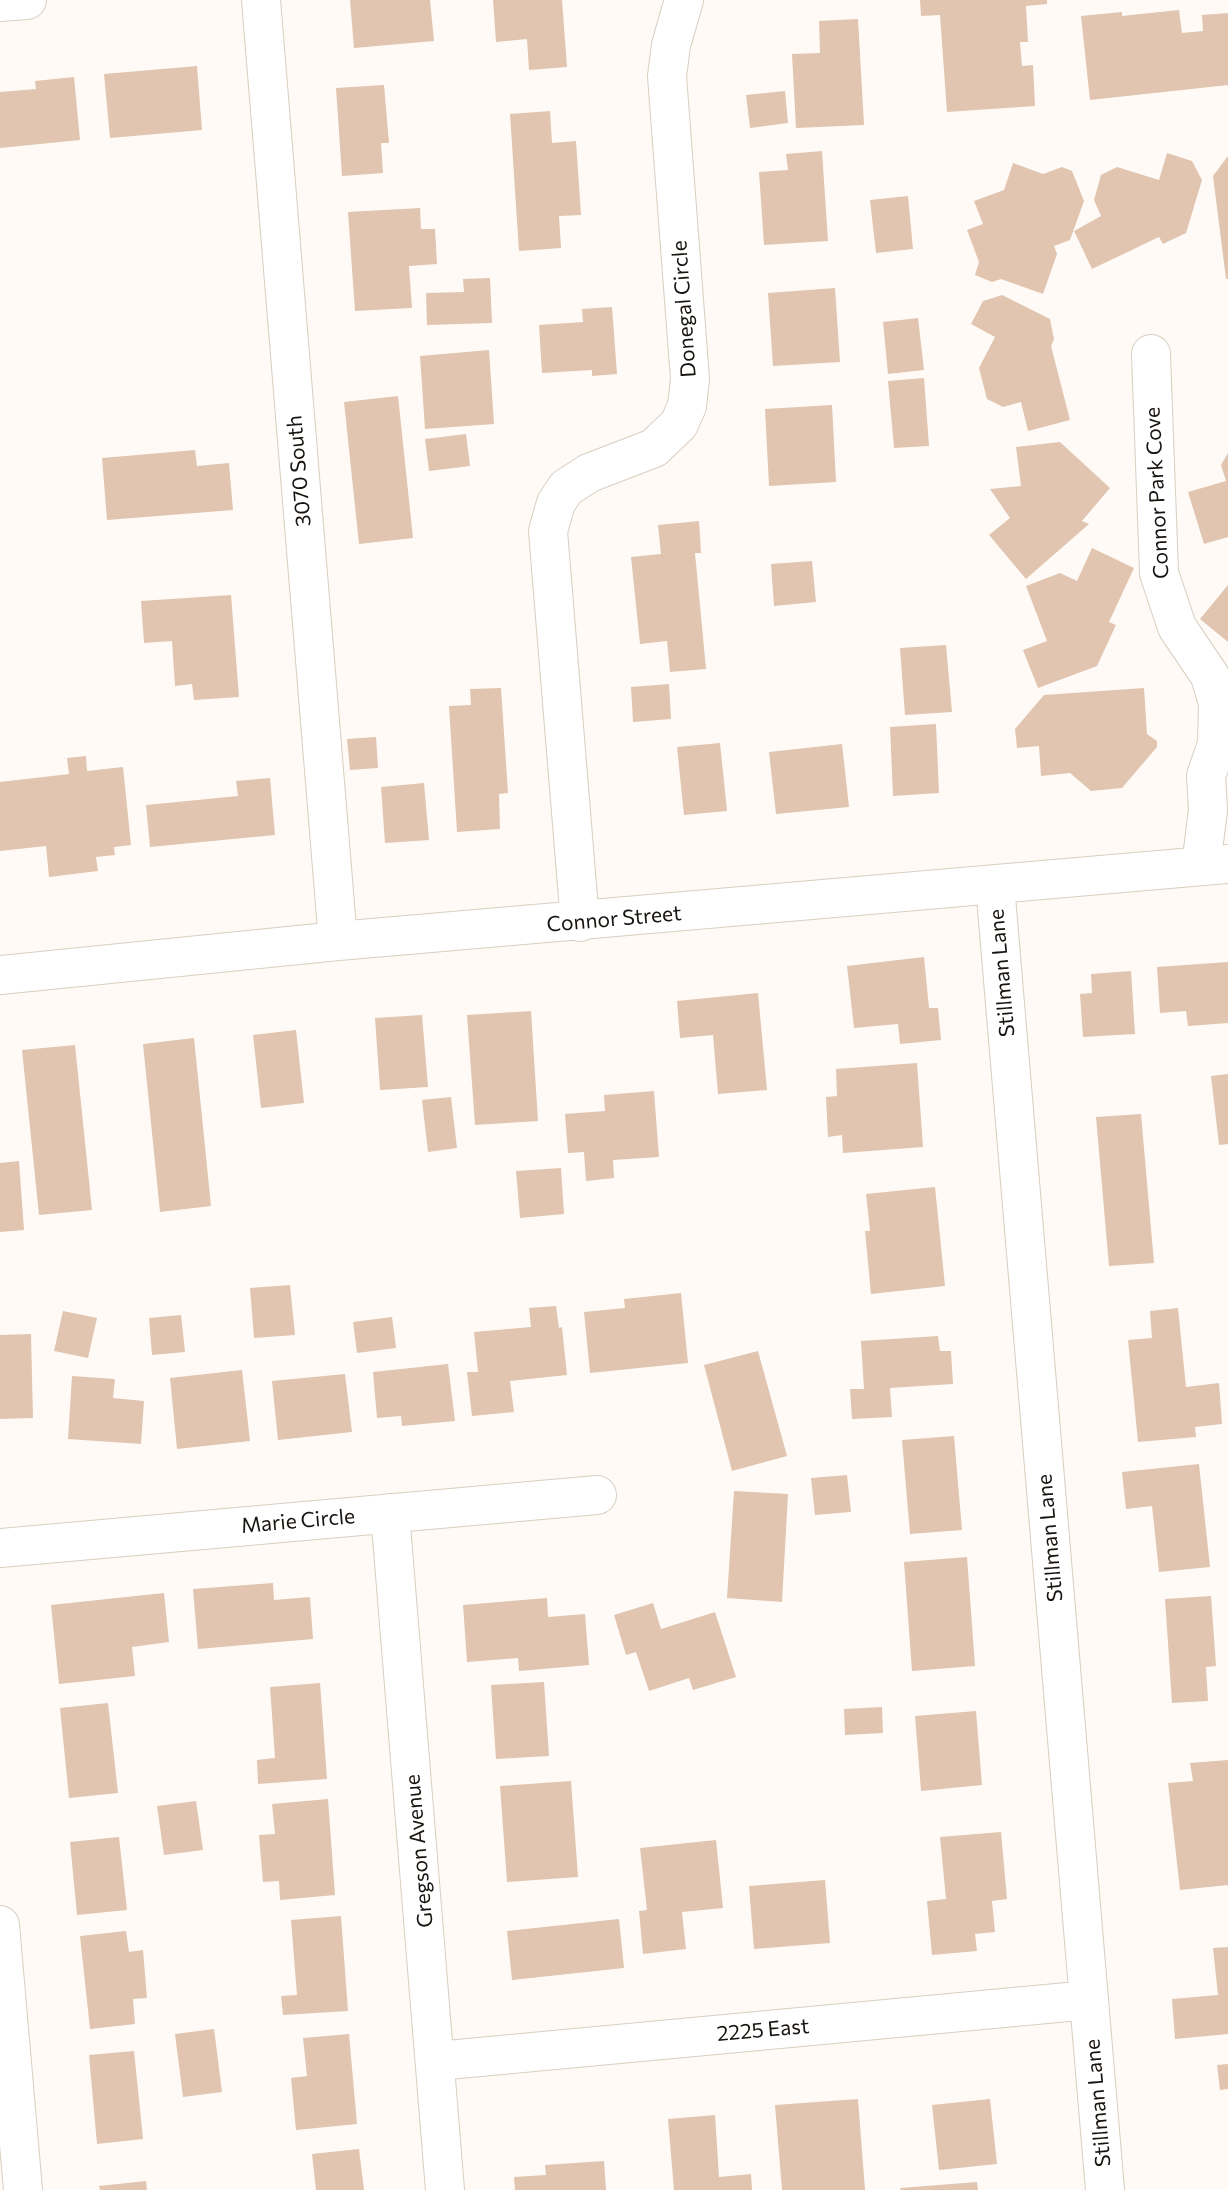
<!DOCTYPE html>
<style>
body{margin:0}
canvas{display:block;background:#fffaf5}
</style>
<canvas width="1228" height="2190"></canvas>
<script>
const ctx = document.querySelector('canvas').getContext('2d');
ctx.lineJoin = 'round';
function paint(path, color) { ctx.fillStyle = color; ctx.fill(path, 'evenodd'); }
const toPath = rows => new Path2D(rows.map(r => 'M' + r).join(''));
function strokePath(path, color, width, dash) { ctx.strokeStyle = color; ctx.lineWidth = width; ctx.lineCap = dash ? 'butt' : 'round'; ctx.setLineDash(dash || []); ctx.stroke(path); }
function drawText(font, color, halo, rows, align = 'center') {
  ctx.font = font + ' Commissioner,sans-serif'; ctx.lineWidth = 7; ctx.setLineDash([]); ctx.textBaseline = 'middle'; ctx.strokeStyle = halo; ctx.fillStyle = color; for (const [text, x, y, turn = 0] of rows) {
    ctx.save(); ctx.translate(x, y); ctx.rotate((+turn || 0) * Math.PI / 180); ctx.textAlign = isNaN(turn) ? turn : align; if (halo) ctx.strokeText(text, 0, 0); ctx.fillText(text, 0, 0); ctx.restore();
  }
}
const building = toPath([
 [350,0,430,0,434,41,354,48],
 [493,0,562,0,567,67,529,70,527,39,496,42],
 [920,0,1047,0,1047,4,1026,6,1028,42,1020,42,1022,66,1033,65,1035,106,947,112,940,15,921,16],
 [1179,10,1182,33,1203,31,1202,15,1228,13,1228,85,1090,100,1081,16,1122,12,1122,16],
 [858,19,864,125,796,128,792,54,820,53,819,21],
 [197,66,202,130,110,138,104,74],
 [74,77,80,140,0,148,0,92,36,89,35,81],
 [384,85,389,143,381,143,383,173,342,176,336,88],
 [785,91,788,123,750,128,746,95],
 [550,111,552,143,576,141,581,215,559,216,561,248,519,251,510,114],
 [822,151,828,241,764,245,759,172,788,170,786,154],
 [1167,153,1192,161,1202,180,1186,233,1163,244,1159,237,1092,269,1074,231,1101,216,1094,200,1101,175,1117,167,1159,180],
 [1228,156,1228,279,1226,279,1213,176],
 [1013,163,1043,174,1062,167,1072,171,1084,201,1070,240,1054,246,1057,254,1043,294,1001,279,992,282,975,275,979,262,967,230,983,224,974,201,1004,190],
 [908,196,913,249,876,253,870,200],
 [420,208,421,229,435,229,437,264,409,266,412,308,355,311,348,212],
 [490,278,492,323,427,325,426,293,464,292,463,279],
 [835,288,840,362,773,366,768,293],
 [1002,295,1050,319,1054,339,1051,346,1070,420,1028,431,1021,402,1003,407,987,399,979,368,995,337,971,324,983,301],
 [612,307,617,374,592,376,592,370,542,373,539,325,583,322,582,309],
 [918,318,924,370,888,374,883,322],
 [489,350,494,424,425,429,420,356],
 [924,378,929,446,894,448,888,381],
 [398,396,413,538,359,544,344,402],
 [832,405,836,482,769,486,765,409],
 [466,434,470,466,429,471,425,439],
 [1060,442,1110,488,1082,521,1089,524,1026,579,989,535,1010,518,990,489,1021,486,1016,447],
 [195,450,197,466,229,463,233,510,107,520,102,458],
 [1228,453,1228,537,1204,544,1188,492,1226,481,1221,465],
 [699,521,701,553,695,553,706,669,670,672,667,641,640,644,631,557,661,554,658,525],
 [1092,548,1134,568,1109,622,1116,625,1097,666,1038,688,1023,650,1047,641,1026,586,1060,573,1077,581],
 [812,561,816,602,774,606,771,564],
 [1228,585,1228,642,1200,619],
 [231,595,239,697,194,700,192,684,175,686,172,641,144,643,141,601],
 [946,645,952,712,905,715,900,648],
 [669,684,671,719,633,722,631,687],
 [501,688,508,793,499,794,500,829,457,832,449,706,471,705,470,689],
 [1144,688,1147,734,1157,741,1157,747,1122,788,1091,791,1070,773,1041,776,1039,746,1017,748,1015,729,1044,695],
 [936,724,939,793,893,796,890,727],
 [376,737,378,768,350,770,347,739],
 [720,743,727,811,684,815,677,747],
 [842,744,849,807,776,814,769,752],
 [86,756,87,771,123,767,131,845,114,847,115,855,96,857,98,871,49,877,46,846,0,851,0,782,69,774,67,758],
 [270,778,275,835,150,847,146,805,238,796,236,781],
 [424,783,429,840,385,843,381,787],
 [924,957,929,1008,938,1008,941,1040,900,1044,898,1024,854,1028,847,966],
 [1228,962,1228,1023,1188,1026,1186,1011,1160,1013,1157,967],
 [1131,971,1135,1034,1083,1037,1080,994,1092,993,1091,974],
 [758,993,767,1090,718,1094,713,1035,680,1038,677,1001],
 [531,1011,538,1121,475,1125,467,1015],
 [422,1015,428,1087,380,1090,375,1018],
 [296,1030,304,1103,261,1108,253,1035],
 [194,1038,211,1206,160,1212,143,1044],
 [75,1045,92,1210,39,1215,22,1050],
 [917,1063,923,1147,843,1153,842,1135,828,1137,826,1097,837,1096,836,1069],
 [1228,1074,1228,1144,1219,1145,1211,1076],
 [654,1091,659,1157,613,1160,614,1178,586,1181,584,1152,568,1153,565,1114,605,1111,604,1095],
 [451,1097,457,1148,428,1152,422,1100],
 [1141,1114,1154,1263,1109,1266,1096,1117],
 [19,1161,24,1230,0,1232,0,1163],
 [561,1168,564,1214,520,1218,516,1171],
 [935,1187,945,1286,871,1294,865,1231,870,1231,866,1194],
 [290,1285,295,1335,254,1338,250,1288],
 [681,1293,688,1363,590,1373,584,1312,625,1308,624,1299],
 [556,1306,559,1328,562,1327,567,1375,510,1381,514,1412,472,1416,467,1372,478,1372,474,1332,531,1327,529,1308],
 [1178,1308,1186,1387,1219,1383,1222,1424,1195,1427,1196,1437,1138,1442,1128,1340,1152,1338,1150,1311],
 [63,1311,97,1318,88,1358,54,1351],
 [181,1315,185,1352,152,1355,149,1318],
 [392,1317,396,1348,357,1353,353,1322],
 [31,1334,33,1418,0,1419,0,1335],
 [938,1336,940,1351,951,1351,953,1384,890,1388,892,1417,852,1419,850,1389,864,1389,861,1341],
 [758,1351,787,1456,732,1471,704,1365],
 [448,1364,455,1421,402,1426,401,1416,377,1418,373,1372],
 [242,1370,250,1441,177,1449,170,1378],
 [345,1374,352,1432,278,1440,272,1381],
 [72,1376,115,1379,113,1398,144,1401,141,1444,68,1439],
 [954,1436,962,1530,910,1534,902,1440],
 [1199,1464,1210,1567,1159,1572,1152,1506,1126,1509,1122,1472],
 [847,1475,851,1512,815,1515,811,1478],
 [734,1491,788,1494,782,1602,727,1598],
 [967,1557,975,1666,912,1671,904,1562],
 [273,1583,274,1600,310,1597,313,1639,198,1649,193,1589],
 [164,1593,169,1642,132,1647,135,1676,59,1684,51,1605],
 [1211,1596,1216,1666,1206,1667,1208,1701,1172,1703,1165,1599],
 [547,1598,548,1617,585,1614,589,1665,519,1671,518,1658,467,1662,463,1605],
 [653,1603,661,1629,715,1612,736,1677,693,1690,689,1678,649,1691,636,1652,626,1655,614,1615],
 [544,1682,549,1756,496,1759,491,1685],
 [320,1683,327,1779,258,1784,257,1760,275,1758,270,1687],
 [108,1703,118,1793,69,1798,60,1708],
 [882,1707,883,1733,845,1735,844,1709],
 [976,1711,982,1785,921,1791,915,1716],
 [1228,1760,1228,1885,1180,1890,1168,1783,1193,1781,1190,1763],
 [571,1781,578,1877,507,1882,500,1786],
 [328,1799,335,1895,280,1900,279,1881,263,1882,259,1835,275,1834,272,1804],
 [196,1801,203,1850,164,1855,157,1806],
 [1001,1832,1007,1899,992,1901,995,1932,975,1934,977,1951,932,1955,927,1901,946,1899,940,1837],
 [119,1837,127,1910,77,1915,70,1842],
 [716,1840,723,1908,682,1912,686,1949,643,1954,639,1911,647,1910,640,1848],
 [825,1880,830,1943,754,1949,749,1886],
 [341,1916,348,2011,283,2015,281,1996,297,1995,291,1920],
 [619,1919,624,1968,512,1980,507,1931],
 [126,1931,129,1952,143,1950,147,1998,133,1999,135,2024,90,2029,80,1936],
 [1228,1947,1228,2034,1175,2039,1172,1999,1218,1995,1213,1948],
 [214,2029,222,2092,183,2097,175,2034],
 [349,2034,357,2124,296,2130,291,2078,307,2076,303,2038],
 [134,2051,143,2139,97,2144,89,2055],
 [1228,2064,1228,2089,1220,2090,1217,2065],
 [858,2099,865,2190,782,2190,775,2105],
 [990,2099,997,2164,939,2170,932,2105],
 [715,2115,719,2177,751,2174,752,2190,674,2190,668,2119],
 [359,2149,364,2190,316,2190,312,2154],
 [604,2161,606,2190,515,2190,514,2177,546,2175,545,2165],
 [146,2181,147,2190,100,2190,99,2186],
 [977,2182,978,2190,901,2190,900,2188]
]);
const street = toPath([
 [261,0,338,941],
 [0,2,27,0],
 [1151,354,1159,573,1177,627,1210,676,1218,703,1217,744,1206,776,1208,810,1201,866],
 [995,885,1105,2190],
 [580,922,548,531,556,503,566,488,589,473,654,448,679,424,687,406,690,379,667,76,671,45,684,0],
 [0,975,338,941,1228,864],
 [390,1513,445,2190],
 [0,1548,597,1495],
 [0,1925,23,2190],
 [437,2061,1089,2000]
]);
const streetNames = [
 ["Donegal Circle",684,309,-94],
 ["3070 South",299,471,-95],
 ["Connor Park Cove",1157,493,-93],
 ["Connor Street",614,919,-5],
 ["Stillman Lane",1002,973,-95],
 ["Marie Circle",298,1521,-5],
 ["Stillman Lane",1050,1538,-95],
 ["Gregson Avenue",419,1851,-95],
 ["2225 East",763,2030,-5],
 ["Stillman Lane",1098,2103,-95]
];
paint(building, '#e1c5b1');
strokePath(street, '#d9cec0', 40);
strokePath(street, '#fff', 38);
drawText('21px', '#181410', '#fff', streetNames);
</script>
